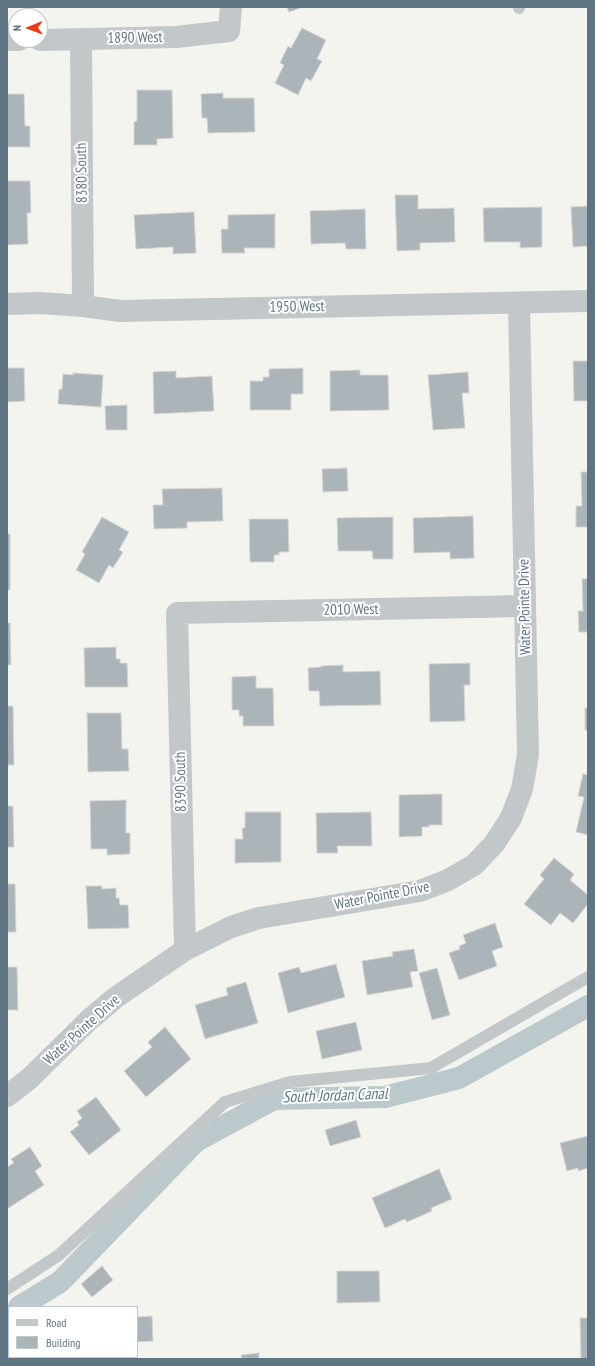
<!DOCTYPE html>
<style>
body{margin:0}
#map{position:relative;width:595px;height:1366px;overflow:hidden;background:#f4f4ef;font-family:"PT Sans Narrow",sans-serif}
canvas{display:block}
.frame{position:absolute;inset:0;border:8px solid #607583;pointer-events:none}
.legend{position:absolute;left:8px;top:1306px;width:130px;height:52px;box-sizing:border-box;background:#fff;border:1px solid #bfc8cd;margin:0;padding:5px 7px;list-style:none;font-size:12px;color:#607583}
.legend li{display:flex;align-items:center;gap:8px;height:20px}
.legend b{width:20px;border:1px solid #bfc8cd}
.north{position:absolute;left:8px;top:8px;width:40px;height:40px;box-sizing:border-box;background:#fff;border:1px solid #bfc8cd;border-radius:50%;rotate:269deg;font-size:11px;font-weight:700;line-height:16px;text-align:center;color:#607583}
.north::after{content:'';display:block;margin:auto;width:14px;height:18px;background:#f23811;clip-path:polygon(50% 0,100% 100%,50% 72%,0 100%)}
</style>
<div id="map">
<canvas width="595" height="1366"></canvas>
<div class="frame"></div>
<ul class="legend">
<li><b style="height:5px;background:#c2c7c9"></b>Road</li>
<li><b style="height:11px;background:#abb4b8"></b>Building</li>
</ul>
<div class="north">N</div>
</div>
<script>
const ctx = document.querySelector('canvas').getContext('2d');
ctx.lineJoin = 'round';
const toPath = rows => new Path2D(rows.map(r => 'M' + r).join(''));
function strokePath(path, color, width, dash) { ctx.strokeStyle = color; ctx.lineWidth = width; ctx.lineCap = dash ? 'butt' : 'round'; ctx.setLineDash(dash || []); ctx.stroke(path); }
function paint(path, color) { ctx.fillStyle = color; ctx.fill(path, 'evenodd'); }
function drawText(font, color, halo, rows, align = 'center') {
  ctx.font = font + ' "PT Sans Narrow",sans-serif'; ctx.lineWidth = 4; ctx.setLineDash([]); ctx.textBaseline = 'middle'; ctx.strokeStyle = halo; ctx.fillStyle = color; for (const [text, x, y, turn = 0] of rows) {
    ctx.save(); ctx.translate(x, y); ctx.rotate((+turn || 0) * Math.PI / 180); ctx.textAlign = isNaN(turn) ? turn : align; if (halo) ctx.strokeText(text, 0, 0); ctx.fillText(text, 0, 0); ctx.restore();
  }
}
const canal = toPath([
 [19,1307,60,1282,196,1141,274,1099,385,1097,459,1078,588,1006]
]);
const building = toPath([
 [287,7,303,7,289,12,287,7],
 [302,28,326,40,317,59,322,61,311,81,306,78,298,95,275,83,284,65,280,63,288,46,291,48,302,28],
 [137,90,172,90,173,138,157,139,157,145,134,145,134,122,137,121,137,90],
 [223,93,223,98,254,98,255,132,208,133,207,118,202,118,201,94,223,93],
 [7,94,24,94,25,126,30,126,30,147,7,147,7,94],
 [7,181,30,181,31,213,27,213,28,244,7,245,7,181],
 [395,195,418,195,418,209,454,208,455,242,420,243,420,250,397,251,395,195],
 [588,206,588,246,573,247,571,207,588,206],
 [542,207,542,247,520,248,520,242,484,242,483,208,542,207],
 [365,209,366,249,346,249,345,243,311,244,310,211,365,209],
 [194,212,196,253,173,254,173,247,136,249,134,215,194,212],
 [275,214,275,248,244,248,245,253,222,253,221,229,228,229,228,215,275,214],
 [573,361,588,361,588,401,574,401,573,361],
 [7,368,24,368,25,401,7,402,7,368],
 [303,368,303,394,291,394,291,410,250,410,250,381,263,381,263,377,269,377,269,369,303,368],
 [360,370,360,375,388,375,389,410,330,411,330,371,360,370],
 [176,371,176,378,212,376,214,411,154,414,153,372,176,371],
 [468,372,469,393,462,393,465,428,433,430,428,375,468,372],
 [73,373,103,375,101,407,58,404,59,389,62,389,63,374,73,375,73,373],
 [127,405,127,430,106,430,105,406,127,405],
 [347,468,348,491,323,492,322,469,347,468],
 [581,472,588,472,588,527,576,527,576,506,582,506,581,472],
 [222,488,223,521,187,522,187,528,154,529,153,505,163,505,162,489,222,488],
 [473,516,474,558,450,559,450,552,414,553,413,518,473,516],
 [102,517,129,532,119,550,123,552,113,568,109,565,99,583,76,570,85,554,82,552,102,517],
 [393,517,393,559,373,559,372,551,338,551,337,518,393,517],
 [249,519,288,519,289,552,279,552,279,555,274,555,274,562,250,562,249,519],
 [7,534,10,534,10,590,7,590,7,534],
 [582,579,588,579,588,632,579,632,578,611,583,611,582,579],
 [7,623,10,623,11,665,7,665,7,623],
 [116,647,116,659,120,659,120,663,127,663,128,687,85,687,84,648,116,647],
 [470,663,470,685,464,685,465,721,430,722,429,664,470,663],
 [343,665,343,672,380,671,381,705,320,706,319,691,309,691,308,668,321,667,321,666,343,665],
 [256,676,256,688,273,688,274,726,243,726,243,716,239,716,239,710,232,710,232,677,256,676],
 [7,706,13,706,14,765,7,765,7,706],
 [585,708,588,708,588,741,587,730,585,730,585,708],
 [87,713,121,713,122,749,128,749,129,771,88,772,87,713],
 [583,774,588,775,588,835,576,832,584,797,578,796,583,774],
 [442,794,442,825,429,825,429,827,422,827,422,836,399,837,399,795,442,794],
 [126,800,126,833,130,833,130,854,107,855,107,849,91,849,90,801,126,800],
 [7,806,13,806,14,847,7,847,7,806],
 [245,812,281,812,281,862,235,863,235,839,243,839,242,828,245,828,245,812],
 [371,812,372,846,337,846,338,853,317,853,316,813,371,812],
 [554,858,574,874,570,880,588,895,588,904,573,923,560,913,551,925,524,904,544,879,540,875,554,858],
 [7,884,15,884,16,932,7,932,7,884],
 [86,886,102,886,102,889,116,888,116,898,119,898,120,905,128,905,129,928,88,929,86,886],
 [495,923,503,947,492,951,497,966,459,980,449,953,460,949,459,946,466,943,463,935,495,923],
 [414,949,418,971,410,972,413,987,367,995,362,961,393,956,392,952,414,949],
 [336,964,345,997,288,1013,278,973,299,967,301,973,336,964],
 [7,967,17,967,18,1010,7,1010,7,967],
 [437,968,450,1015,432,1020,419,973,437,968],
 [246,982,258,1023,205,1039,195,1005,228,995,226,988,246,982],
 [356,1022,362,1050,322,1059,316,1031,356,1022],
 [165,1027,191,1059,146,1097,124,1071,152,1047,148,1042,165,1027],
 [96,1097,121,1130,89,1155,70,1132,79,1125,77,1122,82,1118,77,1111,96,1097],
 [356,1120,361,1137,330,1146,325,1130,356,1120],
 [588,1136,588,1168,578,1171,578,1168,567,1171,560,1143,588,1136],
 [30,1147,42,1166,35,1171,44,1185,7,1209,7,1167,14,1163,11,1159,30,1147],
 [439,1169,452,1199,431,1208,432,1211,407,1222,405,1219,385,1228,372,1198,439,1169],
 [102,1266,113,1280,92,1297,81,1284,102,1266],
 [337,1271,379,1271,380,1302,337,1303,337,1271],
 [152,1316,153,1341,137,1342,137,1317,152,1316],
 [580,1318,588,1318,588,1359,581,1359,580,1318],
 [259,1353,259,1359,242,1359,241,1355,259,1353],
 [81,1357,110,1357,110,1359,81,1359,81,1357]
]);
const lane = toPath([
 [519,8,519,7],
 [7,1289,59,1255,225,1102,290,1082,431,1068,588,977]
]);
const street = toPath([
 [81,39,83,306],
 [7,40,19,40],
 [40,40,176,37,229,31,231,7],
 [7,304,40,303,83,306,120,311,588,301],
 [185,950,177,613,525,606],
 [7,1096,29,1079,89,1020,115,998,185,950,231,927,259,918,420,891,448,880,474,865,494,844,511,818,522,789,528,755,519,303]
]);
const streetNames = [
 ["1890 West",135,38,-1],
 ["8380 South",82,173,-91],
 ["1950 West",297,307,-1],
 ["Water Pointe Drive",525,607,-91],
 ["2010 West",351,610,-1],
 ["8390 South",181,782,-91],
 ["Water Pointe Drive",382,896,-11],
 ["Water Pointe Drive",82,1030,-42]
];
const waterNames = [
 ["South Jordan Canal",335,1096,-2]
];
strokePath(canal, '#bbc9cd', 22);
paint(building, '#abb4b8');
strokePath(building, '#d5d5d2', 1);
strokePath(lane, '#c2c7c9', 12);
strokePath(street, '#c2c7c9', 22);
drawText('15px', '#607583', '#fff', streetNames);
drawText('italic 16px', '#5b7981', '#fff', waterNames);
</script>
